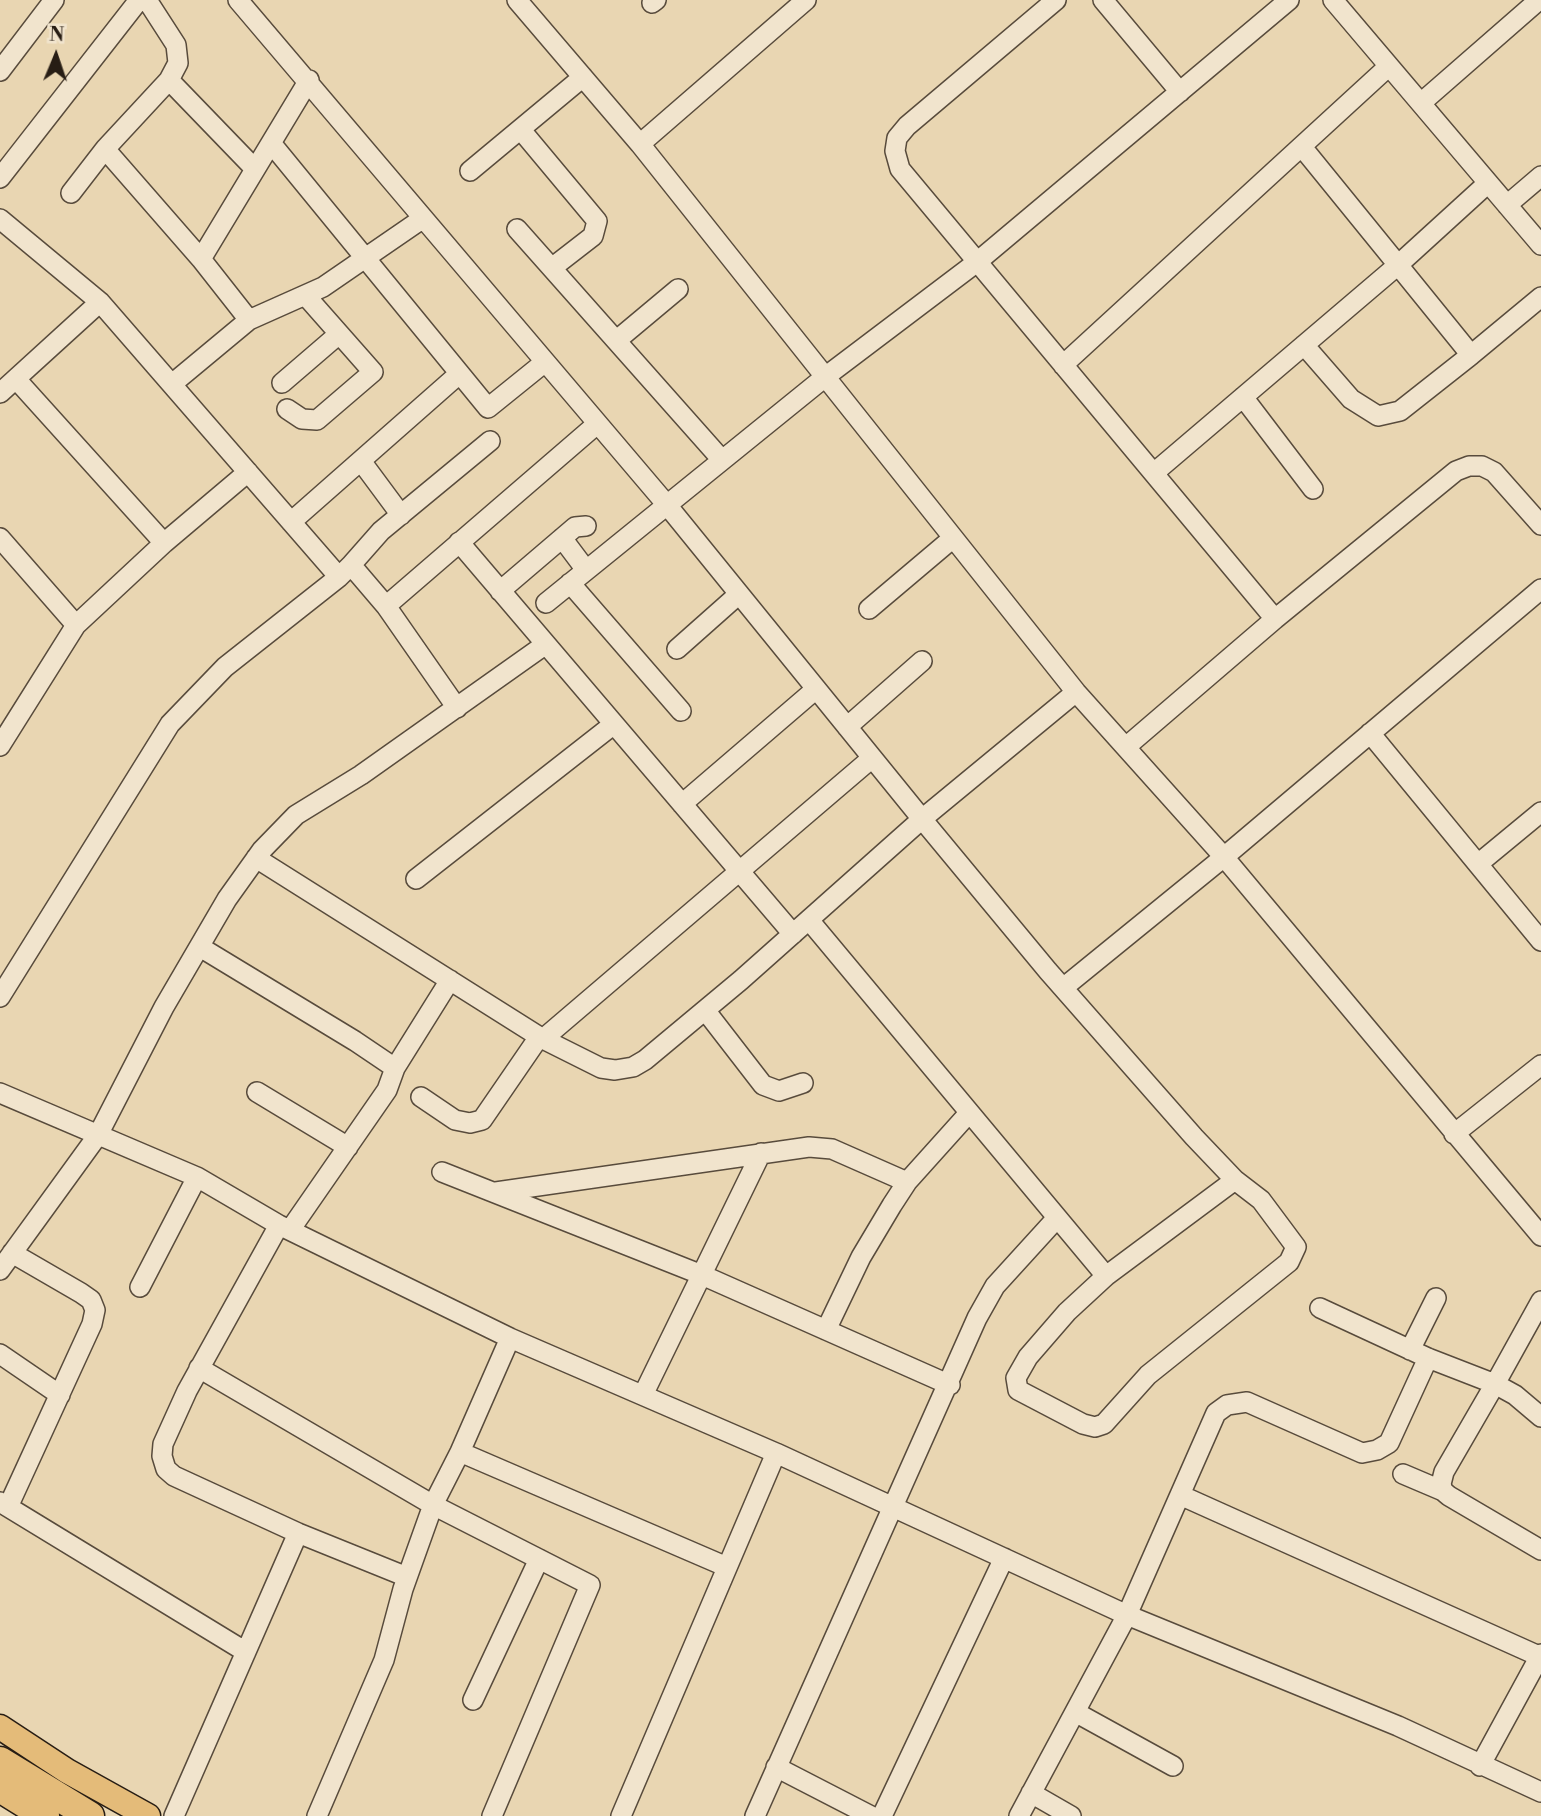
<!DOCTYPE html>
<style>
body{margin:0}
#map{position:relative;width:1541px;height:1816px;overflow:hidden;background:#e9d6b2;font-family:"Libre Bodoni",serif}
canvas{display:block}
.north{position:absolute;left:21px;top:21px;width:70px;height:70px;-webkit-text-stroke:5px #f1e4cd;paint-order:stroke;rotate:2deg;font-size:19px;font-weight:700;line-height:28px;text-align:center;color:#271d14}
.north::after{content:'';display:block;margin:auto;width:24px;height:32px;background:#271d14;clip-path:polygon(50% 0,100% 100%,50% 72%,0 100%)}
</style>
<div id="map">
<canvas width="1541" height="1816"></canvas>
<div class="north">N</div>
</div>
<script>
const ctx = document.querySelector('canvas').getContext('2d');
ctx.lineJoin = 'round';
const toPath = rows => new Path2D(rows.map(r => 'M' + r).join(''));
function strokePath(path, color, width, dash) { ctx.strokeStyle = color; ctx.lineWidth = width; ctx.lineCap = dash ? 'butt' : 'round'; ctx.setLineDash(dash || []); ctx.stroke(path); }
const minor = toPath([
 [147,0,176,45,178,63,169,80],
 [238,0,667,505,922,819,741,980,645,1060,633,1067,615,1070,601,1068,543,1039,256,858],
 [517,0,640,144,1076,692,1224,857,1541,589],
 [1056,0,907,126,897,138,895,151,900,169,1275,619],
 [1103,0,1180,92],
 [1333,0,1541,245],
 [652,3,656,0],
 [0,71,54,0],
 [309,80,201,259,249,320,323,287,422,219],
 [1421,103,1539,0],
 [521,130,597,221,593,236,553,267],
 [271,143,488,408,545,362],
 [640,144,806,0],
 [470,171,583,77],
 [0,178,139,0],
 [1488,183,1398,265,1471,355,1541,297],
 [71,193,105,149],
 [1507,205,1541,176],
 [0,219,100,302,339,577,225,667,170,724,0,997],
 [517,229,722,460],
 [201,259,105,149,169,80,255,169],
 [617,340,678,289],
 [1304,345,1351,399,1378,416,1400,411,1471,355],
 [1063,365,1389,66],
 [16,379,164,543],
 [282,383,339,334],
 [172,384,249,320],
 [0,393,100,302],
 [1243,397,1313,489],
 [287,409,302,419,317,420,373,372,306,296],
 [361,461,401,515],
 [1155,472,1398,265,1302,147],
 [291,522,459,374],
 [0,538,76,625],
 [562,538,586,570],
 [459,542,793,934],
 [351,565,381,531,490,441],
 [339,577,351,565,386,606,597,424],
 [570,583,681,711],
 [500,591,575,527,586,526],
 [546,603,825,377,977,262,1289,0],
 [386,606,457,708],
 [869,609,953,538],
 [677,649,739,594],
 [1076,692,922,819,1048,971,1194,1137,1235,1180,1261,1200,1296,1247,1289,1262,1148,1375,1104,1424,1095,1427,1083,1424,1018,1390,1016,1378,1028,1357,1067,1312,1106,1276,1235,1180],
 [847,727,922,661],
 [1370,733,1541,941],
 [0,746,76,625,164,543,248,472],
 [1127,746,1275,619,1456,471,1469,466,1482,466,1494,472,1541,525],
 [682,804,816,689],
 [1478,864,1541,812],
 [416,879,614,724],
 [809,920,1106,1276],
 [200,947,355,1041,395,1068,387,1090,290,1230],
 [1063,988,1224,857,1541,1236],
 [705,1010,763,1085,779,1091,803,1083],
 [543,1039,872,758],
 [395,1068,450,980],
 [257,1092,348,1147],
 [0,1093,197,1177,279,1225,510,1338,776,1453,1127,1615,1398,1726,1541,1792],
 [421,1097,455,1120,470,1123,482,1120,539,1037],
 [1454,1134,1541,1065],
 [442,1172,702,1275,950,1385],
 [496,1192,809,1147,832,1149,907,1182],
 [279,1225,187,1391,163,1444,162,1456,166,1469,174,1476,298,1533,407,1577],
 [0,1270,98,1135,164,1007,227,899,262,850,296,815,361,775,546,644],
 [140,1287,197,1177],
 [1320,1308,1428,1358,1495,1384,1541,1301],
 [826,1330,861,1257,892,1205,907,1182,969,1113],
 [1410,1350,1436,1298],
 [0,1354,60,1395],
 [199,1368,433,1505,403,1589,384,1660,317,1816],
 [643,1395,761,1153],
 [1541,1417,1515,1395,1495,1384,1444,1472,1441,1484,1443,1491,1449,1496,1541,1550],
 [460,1452,727,1567],
 [1403,1474,1443,1491],
 [1180,1495,1541,1657],
 [0,1502,246,1652],
 [8,1507,92,1324,95,1310,91,1300,81,1293,12,1253],
 [473,1700,539,1559],
 [1075,1712,1173,1766],
 [1480,1766,1541,1654],
 [776,1767,871,1816],
 [1031,1793,1071,1816],
 [174,1816,298,1533],
 [492,1816,590,1585,433,1505,460,1452,510,1338],
 [621,1816,776,1453],
 [755,1816,977,1318,995,1286,1056,1219],
 [882,1816,1004,1558],
 [1019,1816,1127,1615,1216,1413,1227,1405,1247,1402,1362,1453,1377,1450,1389,1443,1428,1358]
]);
const major = toPath([
 [0,1727,67,1771,148,1816]
]);
const highway = toPath([
 [0,1761,90,1816],
 [0,1788,45,1816]
]);
strokePath(minor, '#584b3c', 22);
strokePath(major, '#271d14', 27);
strokePath(highway, '#271d14', 31);
strokePath(minor, '#f1e4cd', 19);
strokePath(major, '#e4bb79', 24);
strokePath(highway, '#e4bb79', 28);
</script>
